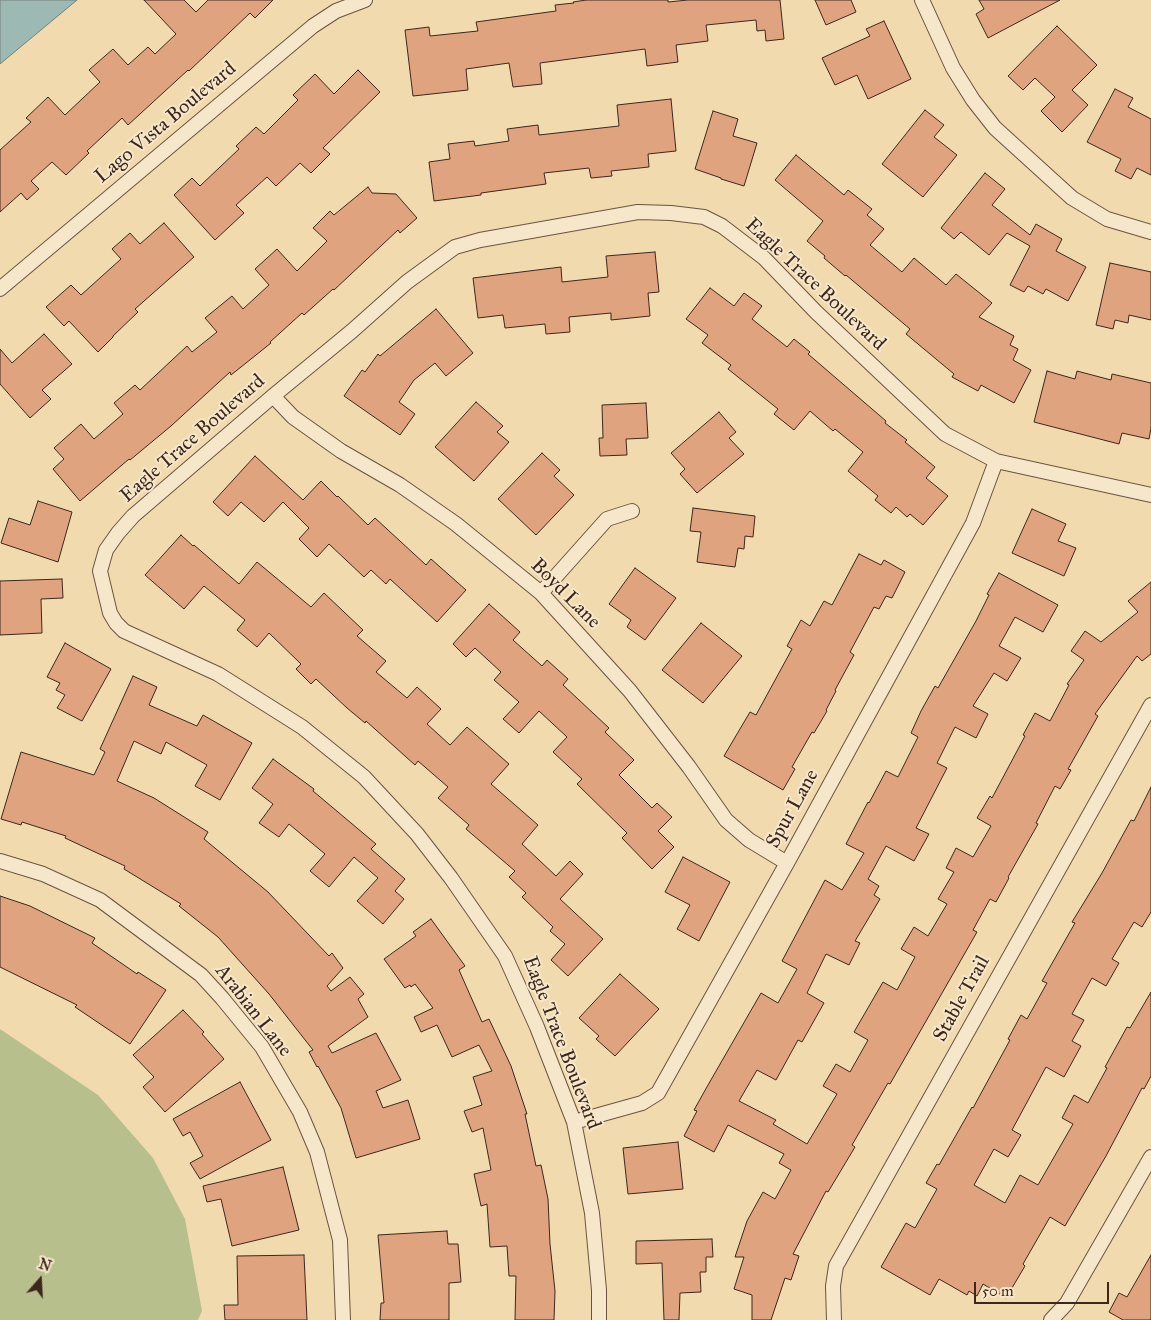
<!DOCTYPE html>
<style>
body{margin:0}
#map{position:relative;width:1151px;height:1320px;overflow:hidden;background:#f1daae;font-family:"IM FELL Great Primer",serif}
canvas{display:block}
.north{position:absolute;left:15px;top:1255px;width:50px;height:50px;-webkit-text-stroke:4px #f6e7ca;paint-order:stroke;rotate:19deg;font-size:14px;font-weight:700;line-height:20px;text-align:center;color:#3d271d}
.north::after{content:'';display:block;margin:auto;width:18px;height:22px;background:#3d271d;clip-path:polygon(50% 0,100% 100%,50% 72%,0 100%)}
.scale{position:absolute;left:974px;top:1282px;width:135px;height:22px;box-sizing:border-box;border:2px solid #3d271d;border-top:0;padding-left:6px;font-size:15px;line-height:18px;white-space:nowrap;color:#3d271d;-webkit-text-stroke:4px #f6e7ca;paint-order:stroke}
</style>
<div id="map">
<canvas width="1151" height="1320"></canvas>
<div class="north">N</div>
<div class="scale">50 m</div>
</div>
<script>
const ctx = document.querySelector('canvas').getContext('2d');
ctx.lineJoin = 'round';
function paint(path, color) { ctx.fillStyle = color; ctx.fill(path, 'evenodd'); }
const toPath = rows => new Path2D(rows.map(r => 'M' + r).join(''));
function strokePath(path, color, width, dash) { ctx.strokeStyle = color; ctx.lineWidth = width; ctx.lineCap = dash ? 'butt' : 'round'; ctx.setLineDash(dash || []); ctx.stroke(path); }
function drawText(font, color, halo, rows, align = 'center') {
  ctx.font = font + ' "IM FELL Great Primer",serif'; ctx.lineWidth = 4; ctx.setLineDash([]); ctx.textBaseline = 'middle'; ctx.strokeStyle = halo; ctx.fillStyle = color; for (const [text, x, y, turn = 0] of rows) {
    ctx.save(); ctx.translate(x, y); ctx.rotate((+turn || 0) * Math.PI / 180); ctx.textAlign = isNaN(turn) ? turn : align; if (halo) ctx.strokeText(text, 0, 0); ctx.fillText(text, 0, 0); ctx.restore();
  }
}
const green = toPath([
 [0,1029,98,1095,153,1158,185,1219,202,1311,198,1320,0,1320]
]);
const water = toPath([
 [0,0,77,0,0,64,0,0]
]);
const building = toPath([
 [144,0,184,0,196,12,208,0,273,0,255,18,250,13,189,71,188,70,128,125,122,118,87,151,89,153,66,175,52,162,31,181,39,189,27,200,21,193,0,212,0,150,31,122,26,118,48,97,65,115,100,82,89,70,113,49,128,65,148,47,155,54,176,34,144,0],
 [586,0,668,0,668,2,688,0,780,0,784,39,766,41,765,30,757,31,756,20,706,25,708,41,676,45,678,62,647,66,645,49,540,63,542,84,513,87,509,63,466,69,468,90,413,96,405,30,429,27,430,36,478,31,476,22,556,11,555,5,574,3,573,2,586,0],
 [815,0,851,0,856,12,826,25,815,0],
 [979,0,1060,0,988,38,976,14,984,9,979,0],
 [884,21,911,79,868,99,857,75,835,85,822,58,870,36,866,29,884,21],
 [1057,26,1097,65,1072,90,1088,105,1062,132,1041,111,1055,97,1035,78,1023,90,1008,76,1057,26],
 [358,70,380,92,323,148,330,154,311,173,300,163,276,186,267,177,236,205,244,213,215,240,174,195,192,178,200,186,239,149,236,146,256,127,264,134,298,100,293,95,315,74,334,94,358,70],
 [1115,89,1133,98,1128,107,1151,119,1151,175,1137,168,1131,179,1115,171,1121,159,1087,142,1115,89],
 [671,99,676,151,648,154,649,167,611,171,612,176,591,178,589,168,544,173,546,184,481,193,481,195,434,201,429,162,450,159,448,144,474,141,475,146,509,141,507,129,538,125,539,135,619,126,617,105,671,99],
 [925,110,944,125,934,137,957,155,923,197,882,164,925,110],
 [713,111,738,119,733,136,757,143,744,186,721,179,721,178,695,169,713,111],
 [796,155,844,195,848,190,872,209,867,215,884,229,870,245,902,272,914,258,946,285,956,274,992,303,979,317,1014,336,1010,345,1018,349,1013,360,1031,370,1014,403,981,385,978,391,952,377,954,374,906,334,910,329,846,275,845,276,824,258,825,256,807,241,823,221,775,180,796,155],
 [985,173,1005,189,992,205,1030,235,1036,224,1062,239,1056,251,1086,267,1068,301,1046,289,1043,294,1028,286,1024,292,1010,285,1030,246,1007,233,989,255,961,232,954,239,941,228,985,173],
 [368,187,372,193,396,194,417,218,400,233,398,230,334,290,333,289,304,315,302,313,270,342,271,343,231,375,230,372,171,426,130,460,129,459,80,501,53,469,64,459,54,448,81,424,94,439,123,414,114,403,135,385,140,390,187,346,192,352,217,332,205,318,232,296,243,309,269,285,255,269,277,249,297,271,327,241,313,228,330,211,334,215,368,187],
 [164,223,194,257,135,309,138,312,113,336,113,337,98,352,69,321,64,326,46,307,71,285,81,295,121,259,112,249,130,233,140,244,164,223],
 [655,252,659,292,648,293,650,316,611,320,611,313,569,317,570,332,546,334,545,324,505,328,503,315,478,318,473,278,561,267,562,282,608,277,606,256,655,252],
 [1110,263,1151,272,1151,320,1129,315,1128,323,1115,320,1113,329,1096,325,1110,263],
 [710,288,734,306,744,293,762,306,752,319,787,347,794,339,810,352,808,354,886,421,885,423,907,440,905,442,935,467,926,478,948,496,923,525,910,514,907,517,896,507,891,513,875,500,878,496,848,471,863,452,835,429,833,431,810,411,794,430,774,414,778,409,728,369,731,365,702,343,708,335,686,319,710,288],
 [436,309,473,353,446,376,435,363,414,380,399,402,415,414,400,435,344,396,362,370,365,372,378,354,380,356,436,309],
 [44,334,72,364,42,390,51,399,30,418,0,384,0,349,12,363,44,334],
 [1047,371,1075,379,1077,371,1111,380,1112,374,1151,383,1151,428,1149,439,1122,433,1119,444,1034,422,1047,371],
 [476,402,503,426,497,432,509,442,474,481,435,447,476,402],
 [646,403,648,438,626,439,627,455,600,456,599,438,603,438,602,405,646,403],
 [719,412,736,432,729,438,744,454,697,493,680,474,685,469,671,453,719,412],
 [542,453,560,470,554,476,574,495,536,535,498,499,542,453],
 [255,456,303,500,321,481,337,497,338,496,368,525,375,518,426,565,431,559,466,590,437,622,390,579,386,584,371,570,364,577,329,544,317,557,299,539,309,528,283,502,264,522,241,502,228,516,213,502,255,456],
 [38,501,72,512,58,562,1,543,9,518,30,525,38,501],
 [693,508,755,516,753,537,745,536,744,549,738,548,735,567,697,562,701,532,690,531,693,508],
 [1032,509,1066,524,1058,541,1076,548,1064,576,1012,553,1032,509],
 [181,535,193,546,194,545,239,584,257,562,311,607,324,593,363,630,357,636,386,661,376,672,407,698,417,687,441,709,427,724,450,745,467,727,509,764,491,784,538,825,522,844,556,876,570,861,583,874,560,899,603,939,568,976,551,960,565,944,550,931,553,927,522,897,526,893,509,877,515,871,466,829,469,825,438,798,448,787,418,761,415,765,366,721,365,723,347,708,316,679,311,684,296,669,301,664,269,633,257,647,237,630,245,620,204,586,184,609,145,575,181,535],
 [859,554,881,565,884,560,905,572,892,598,886,596,879,609,874,607,850,652,854,655,835,690,836,691,826,710,827,711,814,733,812,732,792,767,795,769,783,790,724,756,750,712,756,715,792,649,787,646,801,620,810,626,824,601,832,605,859,554],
 [635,568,676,598,645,640,627,627,631,620,609,604,635,568],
 [999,573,1058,605,1043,632,1015,617,999,646,1021,658,1007,681,994,673,973,706,988,714,976,738,955,727,937,763,947,768,916,828,929,834,914,861,886,846,868,879,879,886,874,895,880,899,855,941,860,943,849,965,826,954,807,993,824,1003,802,1042,798,1040,776,1080,757,1070,739,1101,776,1120,773,1124,807,1144,837,1094,823,1086,836,1064,850,1072,868,1040,854,1032,883,982,897,990,915,957,901,949,914,927,928,936,947,904,938,899,954,872,946,868,956,848,973,857,991,826,977,818,990,796,992,798,1025,736,1023,735,1035,713,1050,721,1069,685,1067,684,1084,660,1071,651,1085,631,1101,642,1138,612,1128,601,1151,582,1151,654,1142,661,1137,656,1095,714,1098,716,1068,769,1071,770,1060,789,1055,786,1036,823,1038,824,1008,877,1009,878,996,902,990,899,973,930,977,932,890,1084,888,1083,852,1145,855,1147,828,1192,826,1191,793,1254,799,1256,791,1280,785,1278,771,1320,752,1320,752,1295,734,1289,744,1257,735,1257,747,1221,763,1192,775,1199,791,1170,779,1163,784,1154,728,1125,714,1152,684,1136,697,1111,694,1110,708,1085,761,993,778,1003,797,969,782,961,825,880,842,890,864,853,846,844,868,802,869,803,886,771,898,777,918,737,911,733,921,711,935,686,938,688,976,621,989,595,987,594,999,573],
 [62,579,63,598,41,599,42,633,0,635,0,581,62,579],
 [489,604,520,632,513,640,542,666,547,660,568,679,563,685,609,728,605,732,634,760,619,775,652,808,657,803,672,817,658,831,674,847,652,869,622,838,627,833,577,784,582,779,553,752,567,737,539,711,519,733,503,719,519,702,494,680,501,672,475,648,466,657,453,644,489,604],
 [701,623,742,656,703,703,662,670,701,623],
 [65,643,111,669,82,721,57,708,65,695,56,690,60,683,47,677,65,643],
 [133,676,157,687,149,705,197,726,203,715,252,743,220,800,195,786,207,765,166,742,161,754,134,741,117,781,154,798,208,832,204,839,268,892,329,956,332,953,343,968,327,986,331,991,350,977,364,994,358,999,368,1017,328,1046,332,1053,376,1033,401,1080,376,1091,383,1108,408,1100,420,1139,356,1158,341,1108,318,1066,317,1067,309,1052,313,1050,269,994,218,937,179,906,181,904,124,869,125,866,65,838,66,836,22,822,21,825,1,819,21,752,94,775,105,752,100,749,133,676],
 [273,759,314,789,313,791,376,844,371,849,405,879,395,891,404,899,383,924,357,901,378,878,354,857,329,887,310,871,325,854,289,824,279,837,259,823,273,804,252,788,273,759],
 [1151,787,1151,912,1142,927,1134,922,1112,959,1119,963,1106,986,1092,978,1072,1014,1084,1020,1072,1041,1081,1046,1064,1077,1046,1067,1012,1130,1021,1135,1008,1157,994,1149,974,1185,1005,1203,1020,1175,1038,1185,1073,1124,1062,1118,1074,1095,1088,1103,1107,1068,1105,1067,1127,1027,1130,1028,1151,992,1151,1076,1144,1089,1142,1088,1106,1156,1065,1226,1050,1217,1023,1264,1025,1266,1006,1298,983,1284,977,1296,969,1291,967,1295,939,1279,930,1295,881,1267,906,1223,915,1228,937,1189,926,1183,937,1164,939,1165,972,1107,973,1108,1010,1040,1008,1039,1021,1015,1027,1019,1047,983,1042,981,1075,923,1072,922,1102,873,1131,820,1134,821,1151,787],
 [683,857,730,882,699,941,677,929,690,905,665,892,683,857],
 [0,896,30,906,95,938,92,943,137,974,138,972,166,990,130,1044,75,1007,77,1005,0,967,0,896],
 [431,919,465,966,459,970,482,1022,489,1019,511,1066,527,1114,525,1114,536,1166,541,1165,548,1199,550,1244,555,1291,554,1320,515,1320,516,1276,509,1276,507,1246,490,1247,487,1204,481,1206,474,1174,491,1170,483,1128,472,1132,464,1111,482,1105,473,1077,492,1071,479,1045,452,1057,437,1025,421,1032,414,1017,433,1008,415,984,411,987,410,985,405,988,384,959,416,936,413,932,431,919],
 [620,974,659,1009,615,1056,596,1039,599,1036,579,1018,620,974],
 [183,1010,204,1032,202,1034,224,1059,165,1112,143,1087,154,1077,133,1055,183,1010],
 [240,1082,271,1140,200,1179,190,1163,203,1156,190,1132,183,1136,173,1119,240,1082],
 [678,1142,683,1189,628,1194,623,1148,678,1142],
 [283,1167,299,1230,232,1246,221,1199,207,1202,203,1186,283,1167],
 [447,1231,448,1244,458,1244,461,1282,449,1283,449,1320,380,1320,381,1303,384,1303,378,1235,447,1231],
 [712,1239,713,1257,706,1257,706,1272,700,1272,701,1292,680,1293,679,1320,664,1320,662,1263,636,1264,636,1241,712,1239],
 [304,1255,307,1320,225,1320,224,1305,238,1305,237,1256,304,1255],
 [1151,1255,1151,1320,1123,1320,1109,1312,1119,1293,1127,1297,1151,1255]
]);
const street = toPath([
 [922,0,953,68,973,100,995,128,1072,198,1107,219,1151,232],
 [0,289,313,26,336,11,365,0],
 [273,396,293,417,341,451,400,485,456,524,541,593,630,691,689,767,726,820,749,840,787,863],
 [541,593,607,519,632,511],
 [0,861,43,874,100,900,201,975,222,998,262,1047,300,1112,317,1152,340,1240,343,1320],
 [574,1122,642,1103,658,1093,787,863,973,523,996,461],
 [599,1320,599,1290,592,1213,574,1122,537,1027,505,956,451,878,417,834,364,777,302,727,218,674,124,631,116,623,110,613,100,571,106,550,118,533,133,516,273,396,352,331,407,282,455,247,480,240,638,212,671,213,704,217,722,226,764,258,816,312,945,434,996,461,1151,495],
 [834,1320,833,1286,836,1266,1151,705],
 [1051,1320,1067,1303,1151,1157]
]);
const streetNames = [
 ["Lago Vista Boulevard",166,123,-40],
 ["Eagle Trace Boulevard",815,285,43],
 ["Eagle Trace Boulevard",193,439,-41],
 ["Boyd Lane",565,594,45],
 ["Spur Lane",793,809,-61],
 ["Stable Trail",962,999,-61],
 ["Arabian Lane",253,1011,52],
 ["Eagle Trace Boulevard",561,1043,69]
];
paint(green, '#b7c08c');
paint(water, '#9db9b3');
strokePath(water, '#777f77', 1);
paint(building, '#e0a37f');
strokePath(building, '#3d271d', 1);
strokePath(street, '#6a5441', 16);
strokePath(street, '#f6e7ca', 14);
drawText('20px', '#3d271d', '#f6e7ca', streetNames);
</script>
